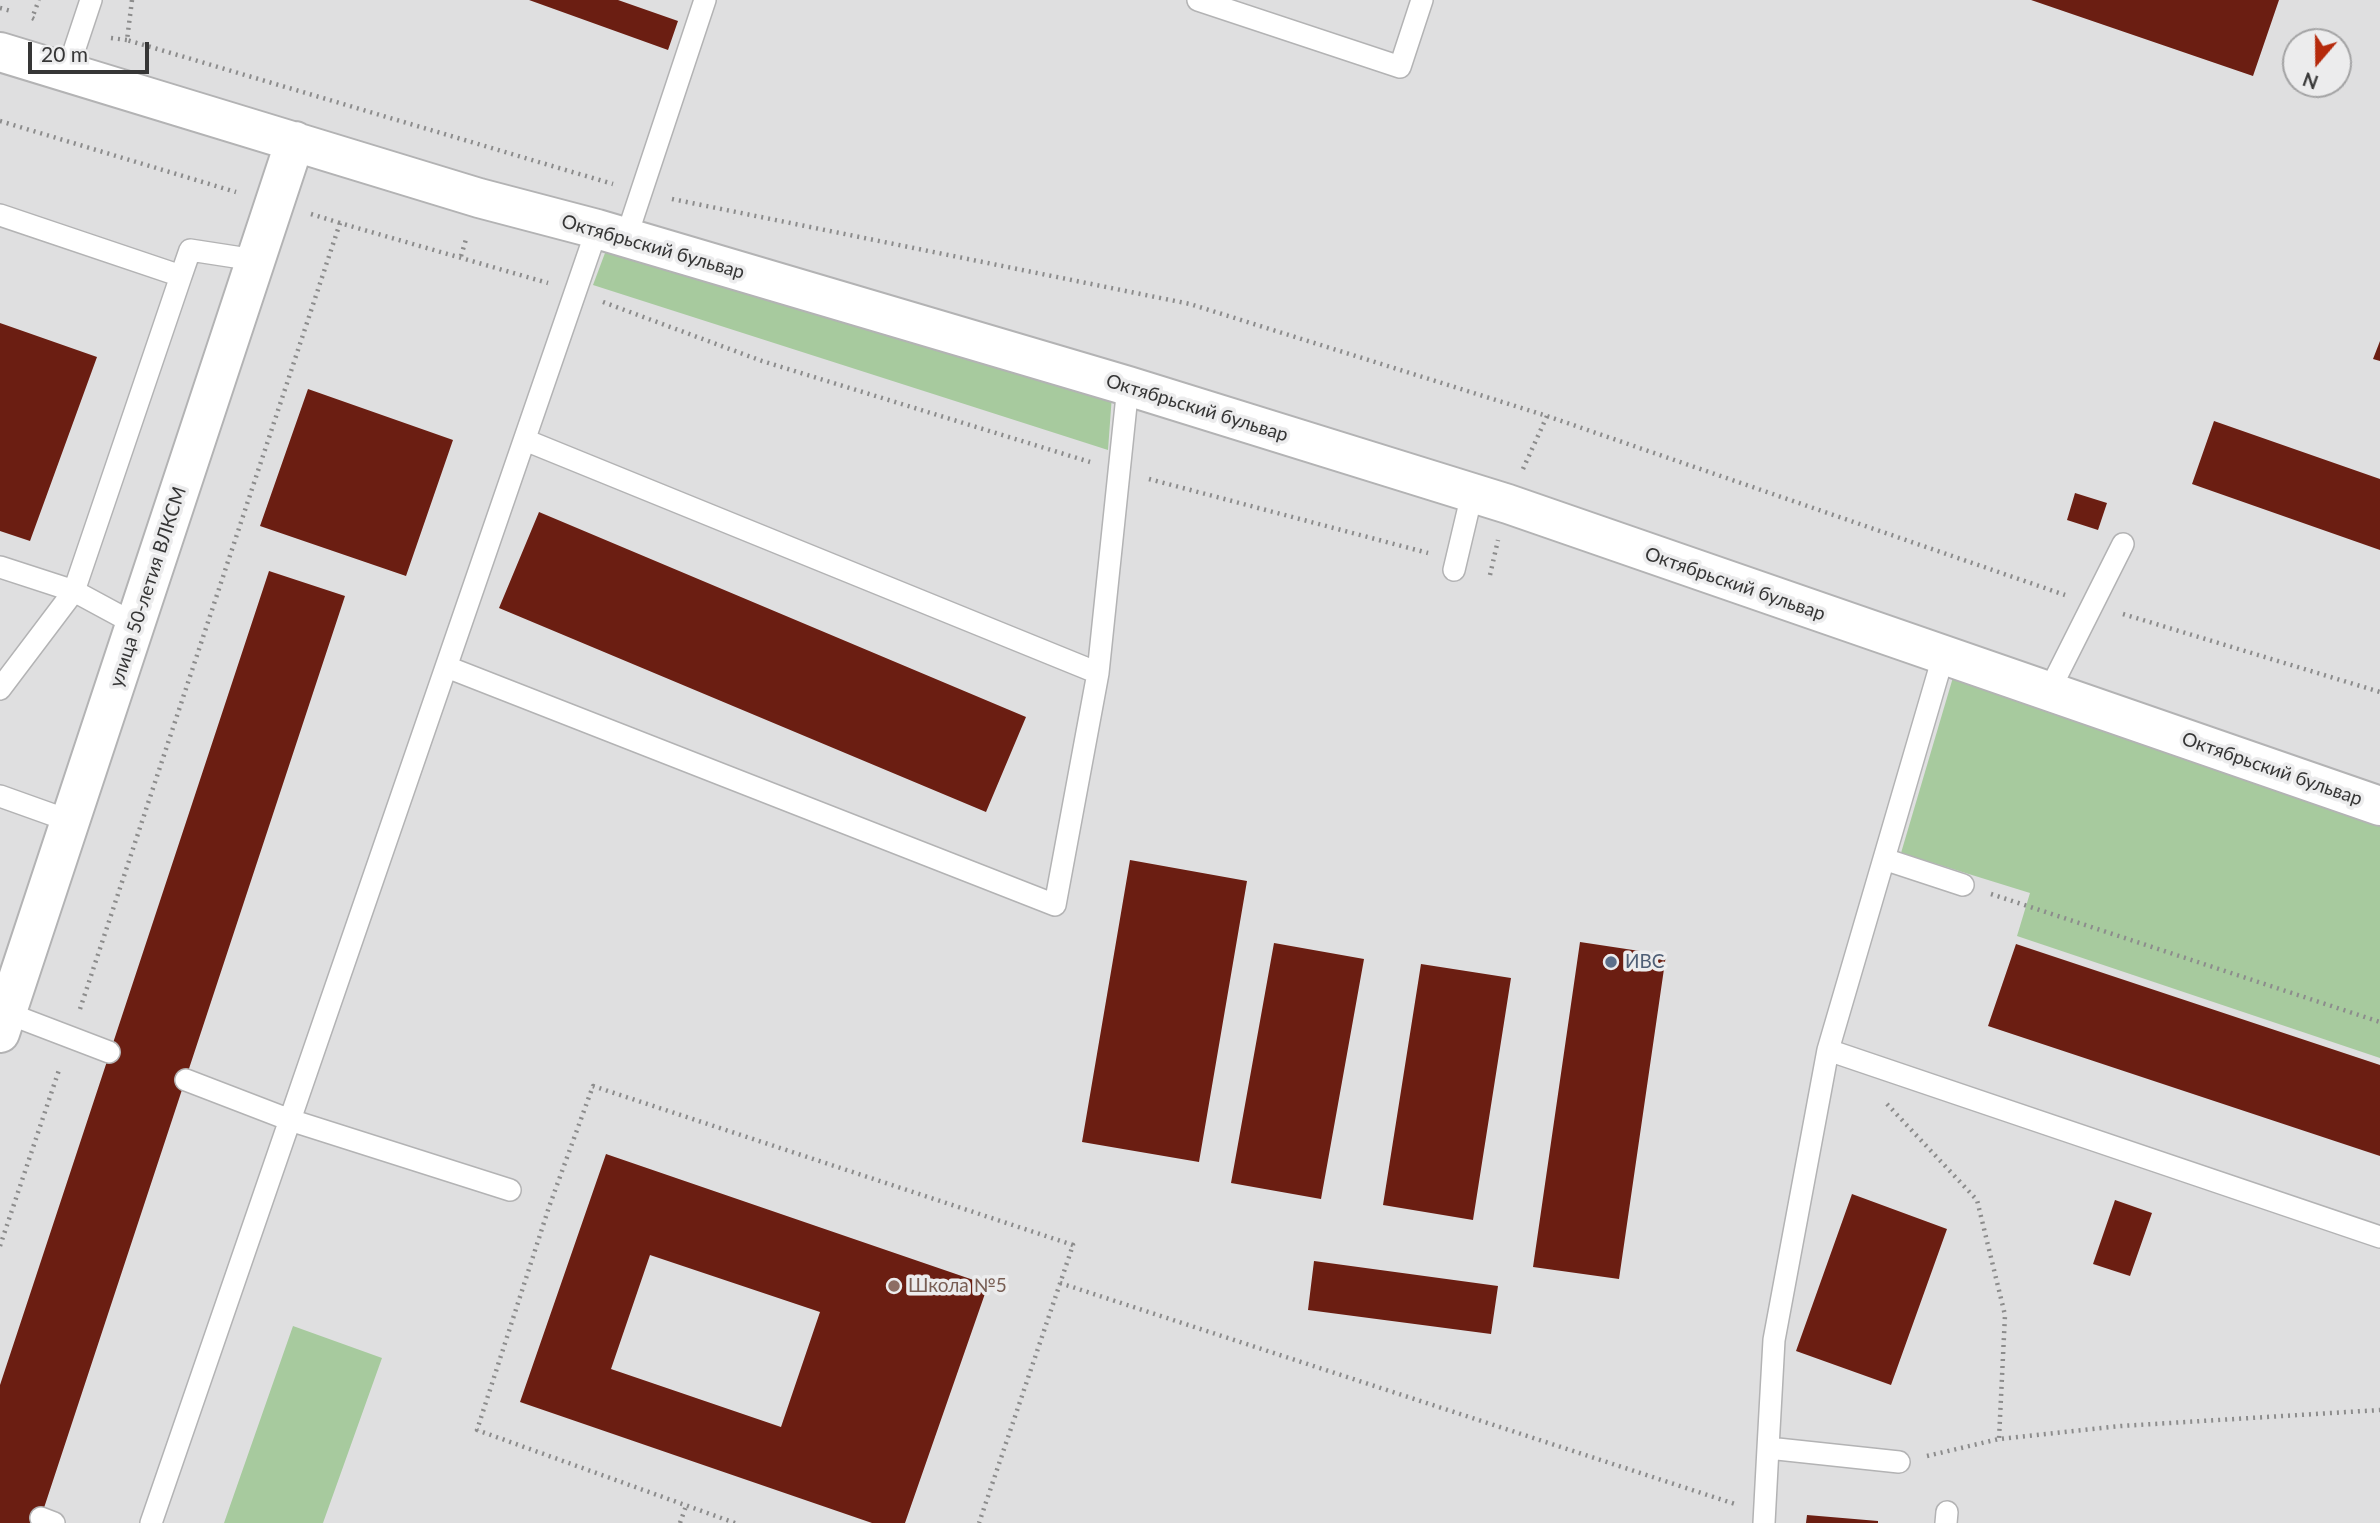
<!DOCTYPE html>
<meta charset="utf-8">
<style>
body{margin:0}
#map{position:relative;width:2380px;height:1523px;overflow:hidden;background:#dfdfe0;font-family:Lato,sans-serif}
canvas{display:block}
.north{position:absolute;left:2282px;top:28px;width:70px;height:70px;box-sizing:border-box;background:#ececed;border:2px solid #a3a3a4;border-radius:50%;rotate:200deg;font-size:19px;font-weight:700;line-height:28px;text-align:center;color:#363636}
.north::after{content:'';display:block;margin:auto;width:24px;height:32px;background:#b52a0c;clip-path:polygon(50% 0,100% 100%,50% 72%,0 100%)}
.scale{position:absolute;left:28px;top:42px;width:121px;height:32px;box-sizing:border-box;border:4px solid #363636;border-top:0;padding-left:9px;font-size:21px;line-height:24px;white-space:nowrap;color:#363636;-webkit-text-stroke:5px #ececed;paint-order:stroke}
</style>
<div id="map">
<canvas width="2380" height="1523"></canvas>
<div class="north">N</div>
<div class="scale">20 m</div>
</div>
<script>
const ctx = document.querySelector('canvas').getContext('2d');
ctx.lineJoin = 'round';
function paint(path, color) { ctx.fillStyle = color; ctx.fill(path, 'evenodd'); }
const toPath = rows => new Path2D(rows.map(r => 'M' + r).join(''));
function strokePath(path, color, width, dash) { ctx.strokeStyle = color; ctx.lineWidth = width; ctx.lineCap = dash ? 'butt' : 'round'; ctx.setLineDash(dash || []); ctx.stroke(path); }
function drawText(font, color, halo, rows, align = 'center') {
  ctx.font = font + ' Lato,sans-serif'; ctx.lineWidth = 7; ctx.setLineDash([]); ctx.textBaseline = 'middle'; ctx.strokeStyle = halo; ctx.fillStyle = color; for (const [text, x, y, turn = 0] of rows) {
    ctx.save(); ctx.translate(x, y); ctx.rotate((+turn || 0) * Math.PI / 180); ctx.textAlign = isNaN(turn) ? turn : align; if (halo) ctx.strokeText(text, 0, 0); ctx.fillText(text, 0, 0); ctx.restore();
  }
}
const green = toPath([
 [608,245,1112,395,1108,450,593,285],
 [1954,674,2380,819,2380,1058,2017,936,2030,893,1901,853],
 [293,1326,382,1358,323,1523,224,1523]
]);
const building = toPath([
 [529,0,618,0,678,21,668,50],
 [2031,0,2279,0,2253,76],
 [0,323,97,357,30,541,0,531],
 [2380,341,2380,361,2373,359],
 [308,389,453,440,406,576,260,526],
 [2214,421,2380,479,2380,550,2192,484],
 [2075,493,2107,503,2098,530,2067,520],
 [539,512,1026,717,986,812,499,608],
 [269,571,345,596,39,1523,0,1523,0,1385],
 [1130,860,1247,881,1199,1162,1082,1142],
 [1580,942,1666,955,1619,1279,1533,1267],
 [1274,943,1364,959,1321,1199,1231,1183],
 [2016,944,2380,1065,2380,1156,1988,1026],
 [1421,964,1511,978,1473,1220,1383,1205],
 [606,1154,988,1285,905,1523,872,1523,520,1402],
 [650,1255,820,1312,781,1427,611,1369],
 [1852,1194,1947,1229,1891,1385,1796,1351],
 [2115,1200,2152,1213,2130,1276,2093,1264],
 [1314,1261,1498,1286,1491,1334,1308,1310],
 [1807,1515,1878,1521,1878,1523,1806,1523]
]);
const path = toPath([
 [132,0,127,40,613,184],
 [0,8,11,11],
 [34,19,32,18,39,0],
 [111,38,127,40],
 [0,121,236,192],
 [672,199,1190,304,1547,416,2065,595],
 [311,214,340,223],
 [461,256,467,236],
 [603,302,762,361,1090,462],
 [1523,469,1547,416],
 [1149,479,1428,553],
 [1490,575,1498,540],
 [2123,614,2380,692],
 [1991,894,2380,1022],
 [80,1009,340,223,548,283],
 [1887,1104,1977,1200,2005,1315,1999,1439],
 [0,1246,60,1067],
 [1060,1283,1735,1504],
 [1927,1456,1999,1439,2121,1426,2380,1410],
 [680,1523,686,1506],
 [735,1523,477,1430,549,1207,593,1086,1073,1245,979,1523]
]);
const lane = toPath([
 [1198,0,1400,67,1422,0],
 [67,72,91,0],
 [0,215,181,276,190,250,255,260],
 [626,238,705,0],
 [0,567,74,591,135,624],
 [1454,570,1472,494],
 [1943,657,1828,1050,2380,1237],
 [447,667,1055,905,1098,673,525,440],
 [1098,673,1128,386],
 [0,689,74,591,181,276],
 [2048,693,2123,544],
 [0,796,70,821],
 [1884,859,1963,885],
 [7,1013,109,1052],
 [186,1080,290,1120,510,1190],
 [1768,1448,1774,1340,1828,1050],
 [41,1518,54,1523],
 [151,1523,597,229],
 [1764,1523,1768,1448,1899,1462],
 [1946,1523,1947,1512]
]);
const street = toPath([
 [0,52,479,198,597,229,1128,386,1508,504,2380,806],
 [0,1033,295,141]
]);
const markers = [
 [1611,962,7,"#5c6f8a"],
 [894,1286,7,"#8d6e63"]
];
const streetNames = [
 ["Октябрьский бульвар",653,247,16],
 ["Октябрьский бульвар",1197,408,17],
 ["Октябрьский бульвар",1735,584,19],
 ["улица 50-летия ВЛКСМ",148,587,-72],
 ["Октябрьский бульвар",2272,769,19]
];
const serviceNames = [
 ["ИВС",1625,962]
];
const educationNames = [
 ["Школа №5",908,1286]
];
paint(green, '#a7ca9e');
paint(building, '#6b1e12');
strokePath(lane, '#b3b3b4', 24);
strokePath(street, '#b3b3b4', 42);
strokePath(path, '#8c8c8c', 4.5, [2, 5]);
strokePath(lane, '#fff', 21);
strokePath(street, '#fff', 38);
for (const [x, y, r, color] of markers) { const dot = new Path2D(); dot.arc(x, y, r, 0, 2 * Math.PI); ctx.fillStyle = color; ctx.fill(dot); strokePath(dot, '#ececed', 2.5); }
drawText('19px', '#363636', '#ececed', streetNames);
drawText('19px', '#4e5e75', '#ececed', serviceNames, 'left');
drawText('19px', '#785e54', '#ececed', educationNames, 'left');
</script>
